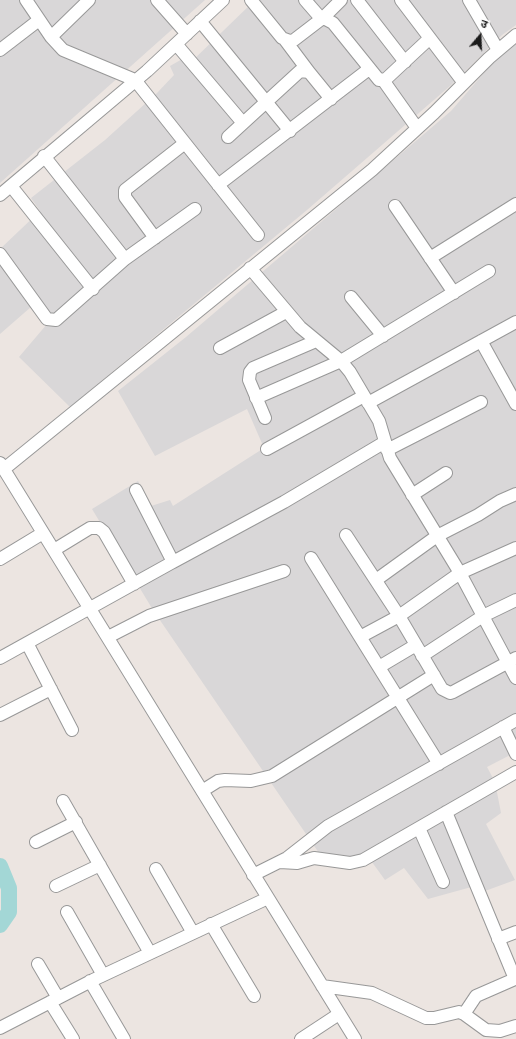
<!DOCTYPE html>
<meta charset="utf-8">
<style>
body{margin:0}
#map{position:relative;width:516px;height:1039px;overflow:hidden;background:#ece5e1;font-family:"Source Sans 3","Noto Sans Devanagari",sans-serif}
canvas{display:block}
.north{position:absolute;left:460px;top:16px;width:40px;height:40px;-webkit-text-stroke:3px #fff;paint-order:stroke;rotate:19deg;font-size:11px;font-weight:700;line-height:16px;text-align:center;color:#1b1b1b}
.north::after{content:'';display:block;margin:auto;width:14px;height:18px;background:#1b1b1b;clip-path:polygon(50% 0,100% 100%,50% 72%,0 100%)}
</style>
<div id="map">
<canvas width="516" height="1039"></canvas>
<div class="north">उ</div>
</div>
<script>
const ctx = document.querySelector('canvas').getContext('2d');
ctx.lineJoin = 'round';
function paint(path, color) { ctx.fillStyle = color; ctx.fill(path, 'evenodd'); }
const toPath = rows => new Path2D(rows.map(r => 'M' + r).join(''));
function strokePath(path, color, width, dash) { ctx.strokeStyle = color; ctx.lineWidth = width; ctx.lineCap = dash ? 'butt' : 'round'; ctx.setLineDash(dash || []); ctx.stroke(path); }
const residential = toPath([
 [0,0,205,0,0,183],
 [255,0,516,0,516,25,502,35,450,86,307,210,70,407,19,357,53,317,39,300,0,334,0,249,40,211,31,198,105,140,157,93,174,75,170,66,184,58,189,64],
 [516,43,516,752,487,767,495,782,501,813,486,824,515,880,485,891,475,886,428,899,404,868,385,880,369,858,361,861,319,853,153,610,92,509,138,481,151,506,170,500,173,506,264,448,247,409,155,456,118,391,186,337,451,111,490,66]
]);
const river = toPath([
 [0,866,9,888,9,912,0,925]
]);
const minor = toPath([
 [26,0,51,37,63,50,135,80,258,235],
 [157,0,187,34],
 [251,0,282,38,290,41,294,40,324,17,341,0],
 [305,0,318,15,333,23,379,80,386,79,430,38],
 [357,0,405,62],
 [401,0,464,83],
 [469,0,498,50],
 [200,21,290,131],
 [51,37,89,0],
 [285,40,309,72],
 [176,44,243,123],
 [0,50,39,20],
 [383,80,417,128],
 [228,137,300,71,309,72,331,99],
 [44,156,125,259],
 [218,185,369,69],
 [11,186,93,289],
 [0,195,147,71,223,0],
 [395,206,454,293],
 [155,238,125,197,125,190,185,143],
 [0,254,47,319,56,320,125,259,195,209],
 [430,258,516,204],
 [250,268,300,327,341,361,350,372,379,421,390,458,460,573,516,678],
 [351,297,383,336],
 [481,341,516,404],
 [220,348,286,312],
 [256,398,341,361,489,271],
 [368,403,516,322],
 [265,418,249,380,250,372,253,368,316,341],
 [267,449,364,396],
 [387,450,481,402],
 [0,463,355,1039],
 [4,469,372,170,434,113,489,58,516,35],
 [412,495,446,473],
 [346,535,399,616,442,689,450,693,453,692,516,658],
 [54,550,90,528,99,528,104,532,134,584],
 [311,558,439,764],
 [0,559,43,533],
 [173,562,284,502,385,442],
 [376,580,437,536,478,515,500,501,516,494],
 [108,637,149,616,284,571],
 [360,637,399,616,460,573,516,548],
 [27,643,72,730],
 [422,656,483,616,516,600],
 [0,658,173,562,136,490],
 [379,667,416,645],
 [0,715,51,689],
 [503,727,516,754],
 [202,791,218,781,225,780,251,781,272,776,434,675],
 [63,801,150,953],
 [446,812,515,979,516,978],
 [419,828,443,882],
 [36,842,76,822],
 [280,862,297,863,314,858,350,863,363,860,516,772],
 [156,869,193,933],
 [253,875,287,858,328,826,516,720],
 [56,886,100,865],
 [67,912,103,975],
 [211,924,254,996],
 [498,939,516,932],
 [38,964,58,998],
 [90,981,124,1039],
 [322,986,372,993,426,1018,434,1018,459,1012,464,1014,486,1030,500,1031,516,1026],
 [50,1002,73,1039],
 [464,1014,476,996,515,979],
 [0,1028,93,980,268,898],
 [301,1039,339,1014]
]);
paint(residential, '#d9d7d8');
strokePath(river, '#a3d7d6', 16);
strokePath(minor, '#989898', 14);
strokePath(minor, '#fff', 12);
</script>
